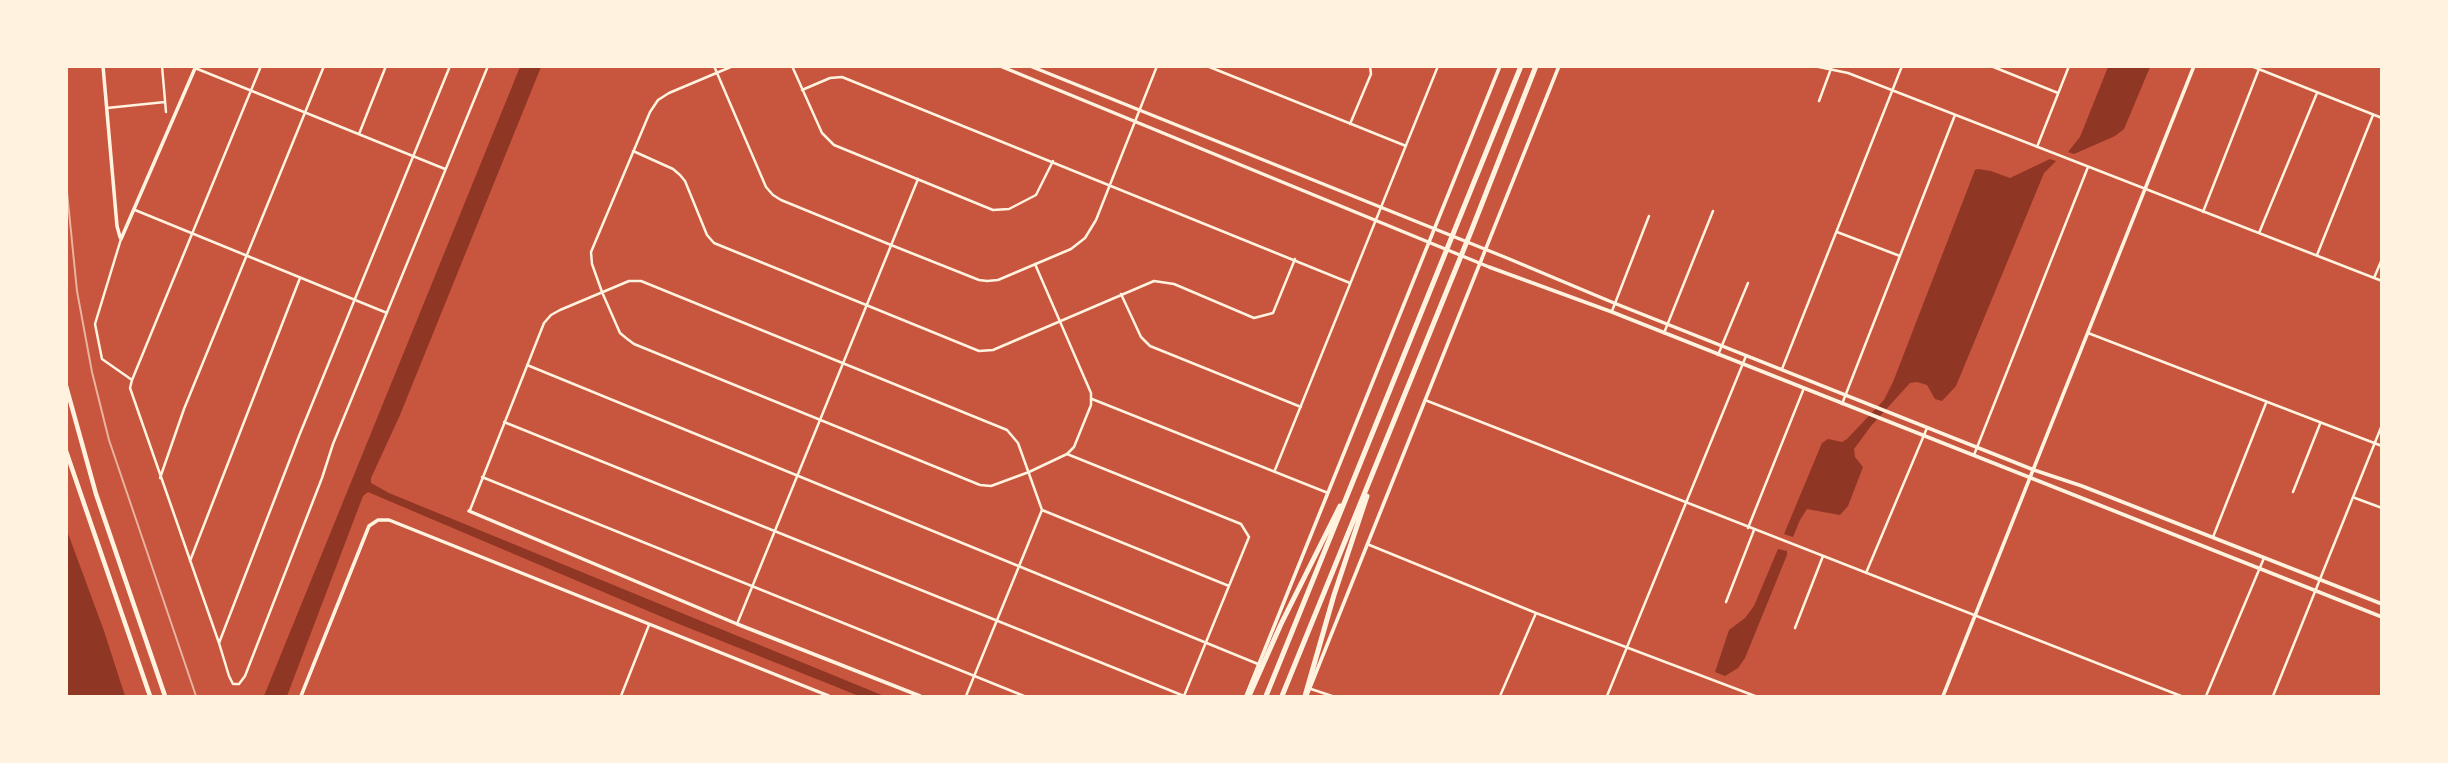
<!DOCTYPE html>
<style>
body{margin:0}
#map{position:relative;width:2448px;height:763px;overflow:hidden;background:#c8553d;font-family:Inter,sans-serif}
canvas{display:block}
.frame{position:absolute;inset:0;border:68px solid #fff3e0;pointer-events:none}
</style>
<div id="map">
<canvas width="2448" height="763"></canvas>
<div class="frame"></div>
</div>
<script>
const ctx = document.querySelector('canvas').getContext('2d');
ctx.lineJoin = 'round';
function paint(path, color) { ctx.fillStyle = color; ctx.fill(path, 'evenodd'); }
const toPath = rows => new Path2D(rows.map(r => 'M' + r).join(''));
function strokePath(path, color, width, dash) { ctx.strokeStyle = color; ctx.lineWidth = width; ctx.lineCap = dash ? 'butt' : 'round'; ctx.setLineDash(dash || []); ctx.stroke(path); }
const water = toPath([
 [520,67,541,67,400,415,371,478,371,483,389,493,884,696,859,696,674,622,368,492,363,496,287,696,264,696],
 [2108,67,2150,67,2124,129,2115,136,2074,154,2068,152,2080,137],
 [2050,159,2056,161,2044,173,1956,386,1942,401,1935,399,1927,385,1917,382,1910,383,1871,426,1854,449,1855,457,1863,467,1848,506,1840,515,1807,509,1800,520,1793,537,1784,534,1822,443,1828,439,1842,442,1847,439,1884,400,1893,382,1975,170,1978,169,1991,171,2010,178],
 [66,528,104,631,125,696,67,696],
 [1778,549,1787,551,1787,555,1745,658,1738,668,1725,676,1715,672,1729,630,1745,618,1754,606]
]);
const minor = toPath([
 [162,66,166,112],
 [261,66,132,380,130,388,219,643,229,676,233,684,239,684,245,676,322,478,333,444,488,66],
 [714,66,766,187,773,195,781,200,891,245,979,280,987,281,998,280,1071,249,1085,238,1096,220,1157,66],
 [733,66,669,93,658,100,650,112,591,252,592,264,602,292,620,333,626,338,634,344,980,485,991,486,1029,472,1067,454,1074,447,1091,405,1091,393,1035,264],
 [792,66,822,133,834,145,993,210,1009,209,1036,195,1053,161],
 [1207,66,1406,146],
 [1814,66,1848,73,2382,281],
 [1991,66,2058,93],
 [2251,66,2382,118],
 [195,68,445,169],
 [802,90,830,78,842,77,1350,283],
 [1819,101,1832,66],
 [107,108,165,102],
 [1350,124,1371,74,1370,66],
 [359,134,386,66],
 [2037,147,2069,66],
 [633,151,673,169,680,175,685,181,707,235,714,243,979,351,993,350,1154,281,1174,284,1254,318,1273,313,1295,259],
 [135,210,387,313],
 [2203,212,2259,69],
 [1837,232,1900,256],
 [2259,233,2317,93],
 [121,239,95,324,102,359,132,380],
 [2317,255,2373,115],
 [2374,278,2382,259],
 [1121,294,1141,337,1150,346,1301,407],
 [1612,311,1649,216],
 [1664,333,1713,211],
 [2088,333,2382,446],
 [1718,355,1748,283],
 [527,365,1258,664],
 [1782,369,1902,66],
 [1092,399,1328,493],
 [1425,400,2181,696],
 [1842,404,1955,115],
 [504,422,1184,696,1249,537,1241,524,1067,454],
 [1974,455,2088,167],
 [1275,470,1438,66],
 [482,477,1024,696],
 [160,478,184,409,324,66],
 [2293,492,2320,424],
 [2355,498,2382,508],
 [470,510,544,323,551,315,560,310,629,281,641,281,1007,430,1018,443,1042,510,966,696],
 [1042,510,1229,586],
 [1748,528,1804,388],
 [2213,537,2266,403],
 [1367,544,1536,613,1755,696],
 [190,561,300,278],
 [1866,573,1927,428],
 [1726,602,1754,530],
 [737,624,918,179],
 [1795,628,1823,556],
 [219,643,299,436,450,66],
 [1311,689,1332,696],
 [621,696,649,625],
 [1500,696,1536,613],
 [1607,696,1746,356],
 [2206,696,2264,558],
 [2273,696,2382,425]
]);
const tertiary = toPath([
 [103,66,117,226,120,237],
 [121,239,196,66],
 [469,511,737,624,920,696],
 [1307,695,1559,66],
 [301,696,369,526,378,520,389,520,829,696],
 [1246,696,1500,66],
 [1943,696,2194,66]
]);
const secondary = toPath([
 [1000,66,1489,267,1612,312,2382,617],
 [1030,66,1507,258,1614,303,2034,470,2082,486,2382,604]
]);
const primary = toPath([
 [66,386,96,494,165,696],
 [66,451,150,696]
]);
const motorway = toPath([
 [1249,696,1281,624,1340,506],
 [1266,696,1521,66],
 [1282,696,1472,229,1536,66],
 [1305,696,1334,595,1367,496]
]);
const rail = toPath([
 [66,182,77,291,92,372,109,440,196,696]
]);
paint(water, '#8f3625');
strokePath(minor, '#fff3e0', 2.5);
strokePath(tertiary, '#fff3e0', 3.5);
strokePath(secondary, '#fff3e0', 3.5);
strokePath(primary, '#fff3e0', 4.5);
strokePath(motorway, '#fff3e0', 5);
strokePath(rail, '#e9b49f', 2);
</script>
